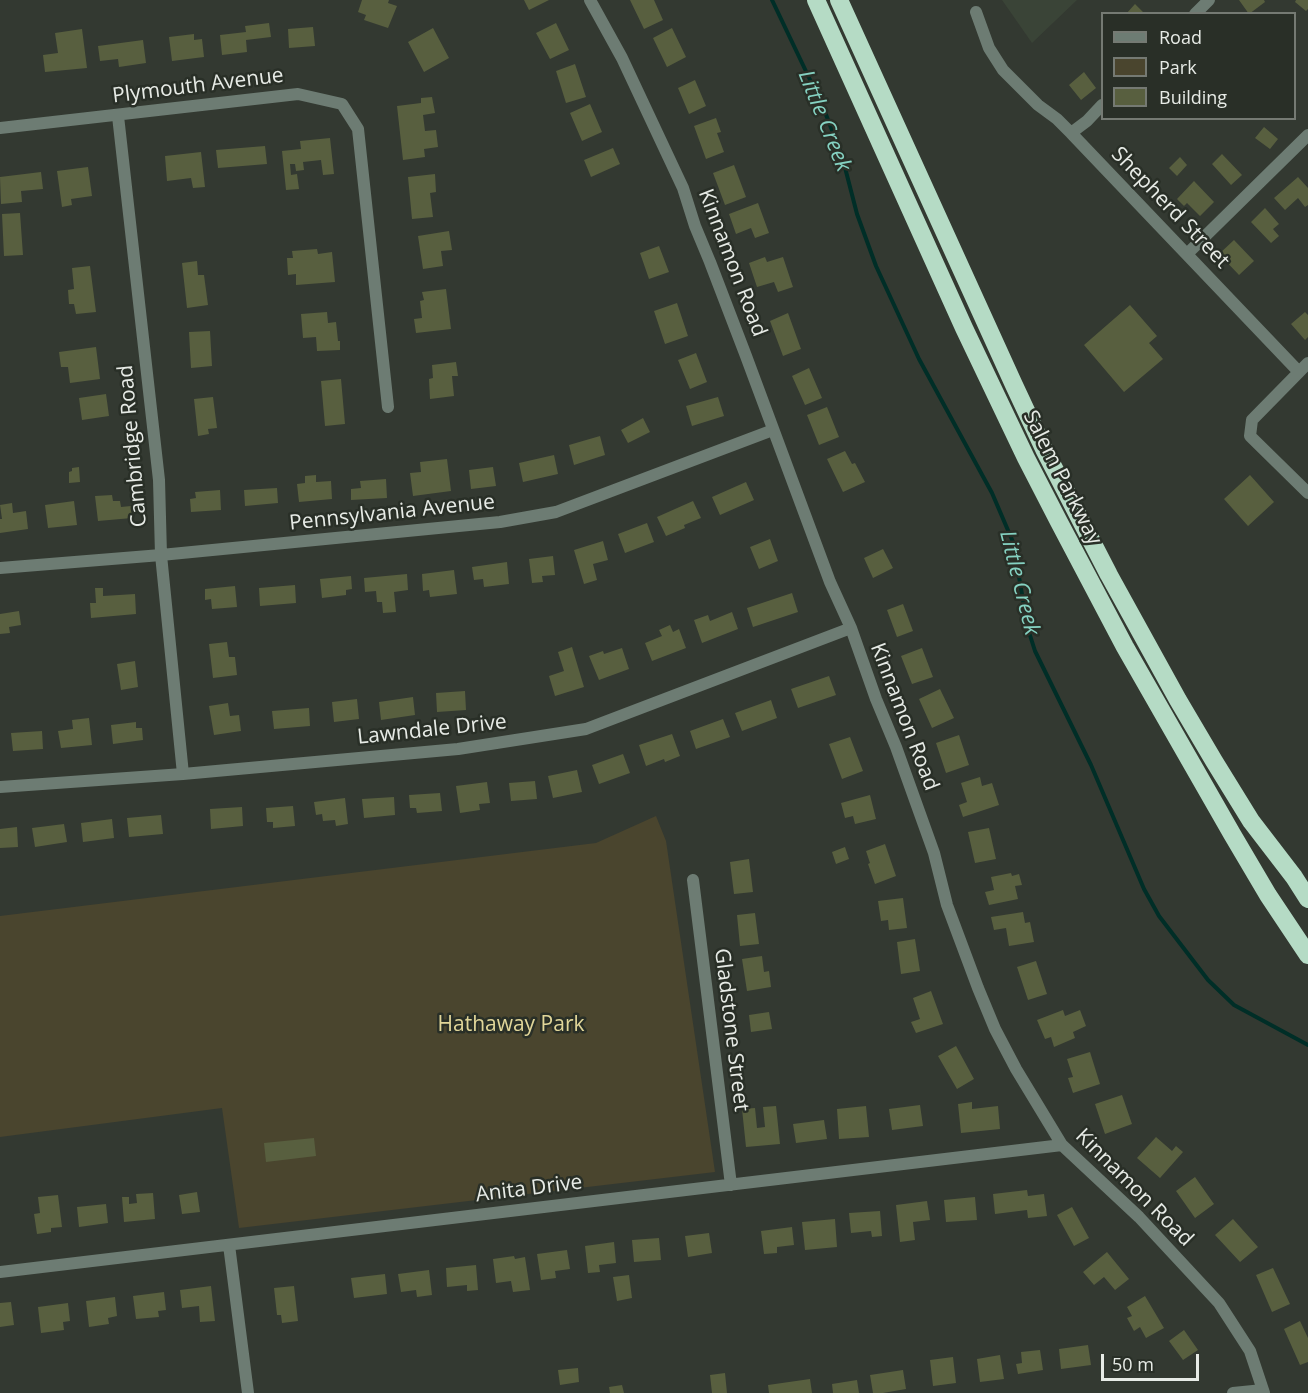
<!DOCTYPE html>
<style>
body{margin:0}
#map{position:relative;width:1308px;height:1393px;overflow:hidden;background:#333931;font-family:"Open Sans",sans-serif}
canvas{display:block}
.legend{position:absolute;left:1101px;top:12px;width:195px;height:108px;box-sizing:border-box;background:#292f27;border:2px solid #757a73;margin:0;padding:8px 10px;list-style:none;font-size:18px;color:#e7ebe6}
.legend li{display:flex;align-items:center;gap:12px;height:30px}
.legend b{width:30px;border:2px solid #757a73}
.scale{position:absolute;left:1101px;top:1354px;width:98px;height:27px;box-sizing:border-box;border:3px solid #e7ebe6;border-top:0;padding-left:8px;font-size:18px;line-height:21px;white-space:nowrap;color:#e7ebe6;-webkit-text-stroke:4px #292f27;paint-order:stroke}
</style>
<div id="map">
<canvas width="1308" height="1393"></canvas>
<ul class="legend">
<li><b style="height:8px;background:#6d7c73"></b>Road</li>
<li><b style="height:16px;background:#4a452e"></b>Park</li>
<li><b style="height:16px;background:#585f3f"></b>Building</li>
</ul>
<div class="scale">50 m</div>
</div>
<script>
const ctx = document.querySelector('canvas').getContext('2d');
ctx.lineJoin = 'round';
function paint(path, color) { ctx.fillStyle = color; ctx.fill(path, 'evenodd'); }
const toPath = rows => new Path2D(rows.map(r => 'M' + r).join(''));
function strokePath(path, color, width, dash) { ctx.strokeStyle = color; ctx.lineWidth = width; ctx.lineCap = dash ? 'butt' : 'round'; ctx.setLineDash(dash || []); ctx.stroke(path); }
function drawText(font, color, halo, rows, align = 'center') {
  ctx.font = font + ' "Open Sans",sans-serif'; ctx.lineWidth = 5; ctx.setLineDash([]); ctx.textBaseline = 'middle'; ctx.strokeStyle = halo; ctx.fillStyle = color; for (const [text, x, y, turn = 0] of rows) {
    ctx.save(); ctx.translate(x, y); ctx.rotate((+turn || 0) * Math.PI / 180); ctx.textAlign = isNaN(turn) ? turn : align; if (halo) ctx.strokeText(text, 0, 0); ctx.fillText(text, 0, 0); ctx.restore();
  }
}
const built = toPath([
 [1002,0,1077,0,1032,43]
]);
const green = toPath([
 [656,816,666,841,715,1172,239,1228,222,1108,0,1137,0,916,596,843]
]);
const stream = toPath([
 [772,0,823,107,842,156,857,214,876,266,919,359,992,493,1013,542,1028,629,1035,651,1091,765,1144,889,1159,916,1208,980,1234,1005,1308,1045]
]);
const building = toPath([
 [362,0,389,0,388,3,397,6,388,28,364,20,366,15,358,12],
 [524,0,549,0,529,10],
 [630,0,654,0,663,20,644,29],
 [1239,0,1264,0,1265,2,1249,14],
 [1296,0,1308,0,1308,9,1306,11,1295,2],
 [1135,4,1145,14,1126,14],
 [269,23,271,37,246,40,247,52,222,55,220,35,246,32,245,26],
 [556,23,569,50,550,59,536,33],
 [313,27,315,46,289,48,288,29],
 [433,28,449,58,424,72,408,42],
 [672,28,686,57,667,67,653,38],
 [82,29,87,68,45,72,43,55,58,53,55,33],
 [194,34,194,40,202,39,204,57,172,61,169,37],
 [143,40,146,63,119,67,118,59,100,61,98,46],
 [575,64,586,97,566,103,556,71],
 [1084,72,1096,88,1081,100,1069,85],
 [695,80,706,106,689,114,678,88],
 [432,97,435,113,423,115,425,131,436,130,438,147,424,149,425,157,403,160,397,106,421,103,421,98],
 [590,104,602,132,582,141,570,113],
 [716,118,721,132,717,133,724,152,706,159,694,126],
 [1264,127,1278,139,1270,149,1255,138],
 [330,138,334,174,323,175,321,160,303,162,304,170,296,171,295,164,290,164,291,175,297,174,299,189,286,190,282,151,301,149,300,141],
 [265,146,267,164,218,168,216,150],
 [613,148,620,164,591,177,584,160],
 [201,152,205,187,193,188,191,178,167,181,165,156],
 [1222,154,1242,175,1231,185,1212,164],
 [1180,157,1187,165,1177,176,1169,168],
 [734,165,746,197,725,205,713,173],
 [88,167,92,196,71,199,72,205,62,207,57,171],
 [41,172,43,189,21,191,22,202,1,204,0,177],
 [435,174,436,192,430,193,433,217,412,219,408,177],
 [1298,177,1308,188,1308,205,1305,207,1298,198,1285,210,1274,198],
 [1194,181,1214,202,1200,216,1187,203,1184,206,1177,199],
 [758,203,769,233,755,238,751,228,736,234,729,214],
 [1265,208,1279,224,1273,229,1279,236,1271,243,1251,222],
 [20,213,23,255,4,256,2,214],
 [449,231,452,250,441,251,443,266,423,269,418,236],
 [1234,240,1254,261,1239,275,1219,254],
 [659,246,669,272,649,279,640,253],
 [317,249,318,254,332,252,335,282,296,285,296,274,288,275,287,258,293,258,292,251],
 [765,257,767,262,783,257,793,287,778,292,774,282,757,287,749,263],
 [197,261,198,275,204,275,208,305,187,308,182,263],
 [90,266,96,312,76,314,74,304,69,304,68,290,74,289,72,268],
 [446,289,451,329,416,333,414,319,422,318,420,301,424,300,422,292],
 [677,303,688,336,665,344,654,311],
 [1130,305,1157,336,1149,343,1163,359,1124,392,1084,345],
 [327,312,328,323,336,322,338,341,340,341,340,350,317,351,316,337,303,338,301,314],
 [1305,312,1308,315,1308,337,1305,340,1291,324],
 [788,313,801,349,783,356,770,321],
 [210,331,212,366,191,368,189,332],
 [96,347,100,379,70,383,68,367,61,367,59,352],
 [696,353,707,382,690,389,678,360],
 [456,362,458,376,452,376,454,396,430,399,429,379,433,378,432,365],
 [809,368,822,398,805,405,792,376],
 [341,379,345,424,325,426,321,381],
 [106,394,109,416,82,420,79,398],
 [213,397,217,428,208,429,209,434,198,436,194,399],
 [718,397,724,416,692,426,686,406],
 [827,407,839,437,819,445,807,415],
 [643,418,650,432,628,443,621,430],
 [600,436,605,455,574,465,569,445],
 [845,451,852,464,855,463,865,482,843,492,827,459],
 [554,455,558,474,523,482,519,463],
 [447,459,451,491,413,496,410,473,421,472,420,462],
 [79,467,80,482,69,483,69,472,72,471,72,468],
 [493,467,496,486,471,489,469,470],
 [316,475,316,482,331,481,332,499,299,502,297,484,305,483,305,476],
 [1250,475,1274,502,1248,526,1224,499],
 [386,479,387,498,351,500,351,489,361,488,360,481],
 [746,482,754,500,720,515,712,497],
 [277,488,278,503,245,506,244,490],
 [220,490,221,510,191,512,190,499,196,498,195,492],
 [112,495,113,501,120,501,121,507,131,506,132,518,98,521,95,496],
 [74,501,77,525,48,528,45,505],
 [693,501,701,518,684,525,685,528,666,536,657,517],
 [12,503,13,513,26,511,28,529,0,533,0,519,2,519,0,505],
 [647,523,654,542,625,553,618,534],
 [770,539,778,561,759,569,750,547],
 [603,541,608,560,593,564,597,580,584,584,574,550],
 [883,549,893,568,873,578,864,558],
 [553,556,555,575,542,576,543,582,532,583,529,559],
 [507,562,509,584,484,587,483,579,474,580,472,567],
 [454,570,457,594,430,597,429,590,423,591,422,574],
 [407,574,408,590,394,592,396,612,383,613,382,602,377,602,376,591,365,592,364,578],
 [351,576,352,589,346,590,346,595,322,598,320,579],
 [295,585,296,603,260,606,259,588],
 [235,586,237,607,212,609,211,599,205,600,205,589],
 [95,588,103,588,103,596,135,594,136,614,91,618,90,603,96,603],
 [792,593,798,612,753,627,747,608],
 [903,604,913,631,897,637,887,610],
 [19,611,21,625,9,627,10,633,0,634,0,614],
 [732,612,738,629,702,643,694,620,708,615,710,621],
 [670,625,673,632,679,629,686,648,652,661,645,643,662,636,659,630],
 [227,642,229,657,235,657,237,675,213,678,209,644],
 [572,647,584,687,555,696,549,676,564,671,558,652],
 [622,648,629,669,599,680,589,656,603,651,604,654],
 [922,648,933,677,912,684,901,656],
 [135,661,138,687,121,690,117,664],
 [829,676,836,695,798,708,791,689],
 [940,689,954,718,932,728,919,699],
 [465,691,466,710,437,712,436,693],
 [413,697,415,715,381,720,379,702],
 [357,699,359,719,334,722,332,702],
 [771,700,777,718,742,731,735,713],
 [228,703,230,716,239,715,241,731,214,735,209,706],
 [309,708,310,726,274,729,272,711],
 [89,718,92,745,61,748,58,731,73,729,72,720],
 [723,719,730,737,696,749,690,731],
 [136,722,136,728,142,728,143,740,113,744,111,725],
 [42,731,43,749,13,751,11,733],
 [672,734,680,756,665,762,664,759,646,766,639,745],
 [959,735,969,765,946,773,936,743],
 [850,737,863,771,842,779,829,744],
 [623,754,630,773,599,784,592,765],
 [577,770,582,792,553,798,548,776],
 [980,777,982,786,992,783,999,805,963,817,959,805,967,802,961,783],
 [535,781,537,799,511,801,509,783],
 [487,782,490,803,479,804,480,810,460,813,456,786],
 [440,793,442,811,417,813,416,808,410,808,409,795],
 [870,795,876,819,855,824,853,816,845,818,841,803],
 [394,797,395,815,364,818,362,799],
 [345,798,348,824,336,826,335,820,323,821,322,814,316,815,314,802],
 [293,806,295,826,273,828,273,822,267,822,266,808],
 [242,807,243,826,211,829,210,809],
 [161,815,163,834,129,837,127,818],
 [112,819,114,838,83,842,81,823],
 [64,824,67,842,35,847,32,828],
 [17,827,18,847,0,848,0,829],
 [989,828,996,859,975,863,968,832],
 [885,844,896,876,875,884,868,864,870,863,866,851],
 [845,847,849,859,836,864,832,852],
 [749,859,753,892,734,894,730,862],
 [1011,873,1012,876,1019,874,1022,885,1015,886,1018,899,989,905,985,892,994,890,991,877],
 [903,898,907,928,889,930,888,920,881,921,878,901],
 [1023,912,1025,923,1030,922,1034,942,1009,946,1006,928,994,930,991,917],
 [755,913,759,944,740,946,737,915],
 [915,939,920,971,901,974,897,942],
 [762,956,764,972,769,971,771,987,747,991,742,959],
 [1036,961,1047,994,1028,1000,1017,967],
 [931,991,943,1024,916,1033,911,1022,920,1019,913,998],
 [1063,1010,1065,1016,1080,1010,1086,1026,1073,1032,1075,1038,1054,1047,1051,1037,1045,1039,1037,1020],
 [769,1012,772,1029,751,1032,749,1015],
 [956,1046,974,1079,957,1089,938,1056],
 [1090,1052,1100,1084,1073,1093,1068,1078,1073,1077,1067,1059],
 [1122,1095,1132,1124,1105,1134,1095,1104],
 [972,1102,972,1109,998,1106,1000,1129,961,1133,958,1104],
 [920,1105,923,1126,892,1130,889,1109],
 [776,1106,780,1144,746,1147,742,1109,755,1108,757,1128,765,1127,763,1107],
 [866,1106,869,1137,839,1139,837,1109],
 [824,1120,827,1139,796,1143,793,1124],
 [1156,1137,1172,1151,1176,1146,1183,1152,1160,1178,1137,1158],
 [314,1138,316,1156,266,1162,264,1143],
 [1195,1177,1214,1204,1195,1218,1176,1191],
 [1027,1190,1028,1196,1044,1194,1047,1216,1028,1218,1027,1210,995,1214,993,1194],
 [197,1192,200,1212,182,1214,179,1195],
 [153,1193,155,1219,124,1222,122,1197,129,1197,129,1204,137,1203,136,1194],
 [58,1195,62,1227,51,1228,51,1232,37,1234,34,1214,40,1213,38,1197],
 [975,1197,977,1220,946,1222,944,1200],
 [927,1201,930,1220,913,1222,915,1240,900,1242,896,1205],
 [106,1204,108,1223,79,1227,77,1207],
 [1072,1207,1089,1238,1074,1246,1057,1215],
 [880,1211,882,1236,872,1237,871,1231,851,1233,849,1213],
 [835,1219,837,1247,805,1250,802,1222],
 [1233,1219,1258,1247,1240,1262,1215,1235],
 [792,1227,794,1245,777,1247,777,1253,764,1254,761,1231],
 [709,1233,712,1253,688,1257,685,1236],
 [659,1238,661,1260,634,1262,632,1240],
 [614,1242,616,1263,599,1265,600,1272,588,1273,585,1246],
 [567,1250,570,1269,555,1271,556,1278,541,1280,537,1254],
 [1107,1252,1129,1279,1115,1290,1104,1277,1094,1285,1083,1272],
 [514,1256,515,1259,525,1257,530,1290,513,1292,511,1281,496,1283,493,1259],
 [476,1265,478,1290,467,1291,467,1285,447,1287,446,1268],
 [1273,1268,1290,1304,1272,1312,1256,1275],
 [429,1270,432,1295,417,1297,416,1290,401,1292,398,1274],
 [385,1274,387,1294,354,1298,351,1278],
 [629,1275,632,1298,617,1301,613,1277],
 [211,1286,215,1321,200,1322,199,1306,182,1308,180,1290],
 [294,1286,298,1321,282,1323,281,1315,277,1315,274,1288],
 [164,1292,166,1310,158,1311,159,1317,136,1319,133,1296],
 [1145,1296,1164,1328,1146,1338,1140,1327,1134,1331,1127,1318,1132,1316,1127,1307],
 [115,1297,117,1316,108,1318,109,1324,89,1327,86,1301],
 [11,1302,14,1325,0,1327,0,1303],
 [68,1303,70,1321,63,1322,64,1330,41,1333,38,1307],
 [1300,1321,1308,1338,1308,1362,1300,1365,1284,1329],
 [1184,1330,1198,1350,1183,1360,1169,1341],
 [1088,1345,1091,1365,1061,1369,1059,1349],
 [1040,1350,1043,1370,1018,1374,1016,1364,1022,1363,1021,1352],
 [1000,1355,1004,1379,980,1382,977,1359],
 [953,1357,956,1383,933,1386,930,1360],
 [578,1368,579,1382,560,1385,558,1370],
 [903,1370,906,1389,883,1393,873,1393,870,1375],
 [725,1373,727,1393,712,1393,710,1375],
 [810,1379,812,1393,769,1393,768,1385],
 [857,1380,859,1393,833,1393,832,1384],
 [622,1385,624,1393,610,1393,609,1387]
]);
const minor = toPath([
 [590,0,622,58,683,188,695,226,710,262,746,356,830,582,851,628,876,699,896,747,934,853,947,905,978,988,995,1029,1016,1069,1062,1145,1139,1217,1219,1303,1250,1351,1264,1393],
 [976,12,989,48,1003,70,1038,105,1057,119,1071,133,1299,372],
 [1195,14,1209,0],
 [118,116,159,480,161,555,183,774],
 [0,128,298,94,342,104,358,129,388,407],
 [1071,133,1087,121,1102,105],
 [1187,254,1308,135],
 [1308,363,1252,420,1250,436,1308,493],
 [0,568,161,555,469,525,500,522,556,512,773,430],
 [0,787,183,774,458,749,586,729,851,628],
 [693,880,731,1185],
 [229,1245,248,1393],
 [0,1272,1062,1145],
 [1233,1393,1263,1390]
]);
const motorway = toPath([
 [816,0,964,328,1026,458,1059,522,1125,647,1232,834,1268,895,1308,955],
 [839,0,1014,385,1044,449,1109,575,1178,700,1214,761,1251,821,1294,877,1308,899]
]);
const streetNames = [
 ["Plymouth Avenue",198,86,-7],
 ["Shepherd Street",1170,208,46],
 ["Kinnamon Road",732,263,69],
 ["Cambridge Road",133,446,-95],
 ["Salem Parkway",1062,478,63],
 ["Pennsylvania Avenue",392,513,-6],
 ["Kinnamon Road",904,717,69],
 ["Lawndale Drive",432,730,-6],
 ["Gladstone Street",731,1030,83],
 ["Kinnamon Road",1134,1188,45],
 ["Anita Drive",529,1189,-7]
];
const parkNames = [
 ["Hathaway Park",511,1025]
];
const waterNames = [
 ["Little Creek",824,121,68],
 ["Little Creek",1019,583,76]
];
paint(built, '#3a4437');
paint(green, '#4a452e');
strokePath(stream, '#002e27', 4);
paint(building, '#585f3f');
strokePath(minor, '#6d7c73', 12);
strokePath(motorway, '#b5dbc5', 18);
drawText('21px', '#e7ebe6', '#292f27', streetNames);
drawText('21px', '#e1d699', '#292f27', parkNames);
drawText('italic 22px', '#85d2c2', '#292f27', waterNames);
</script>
